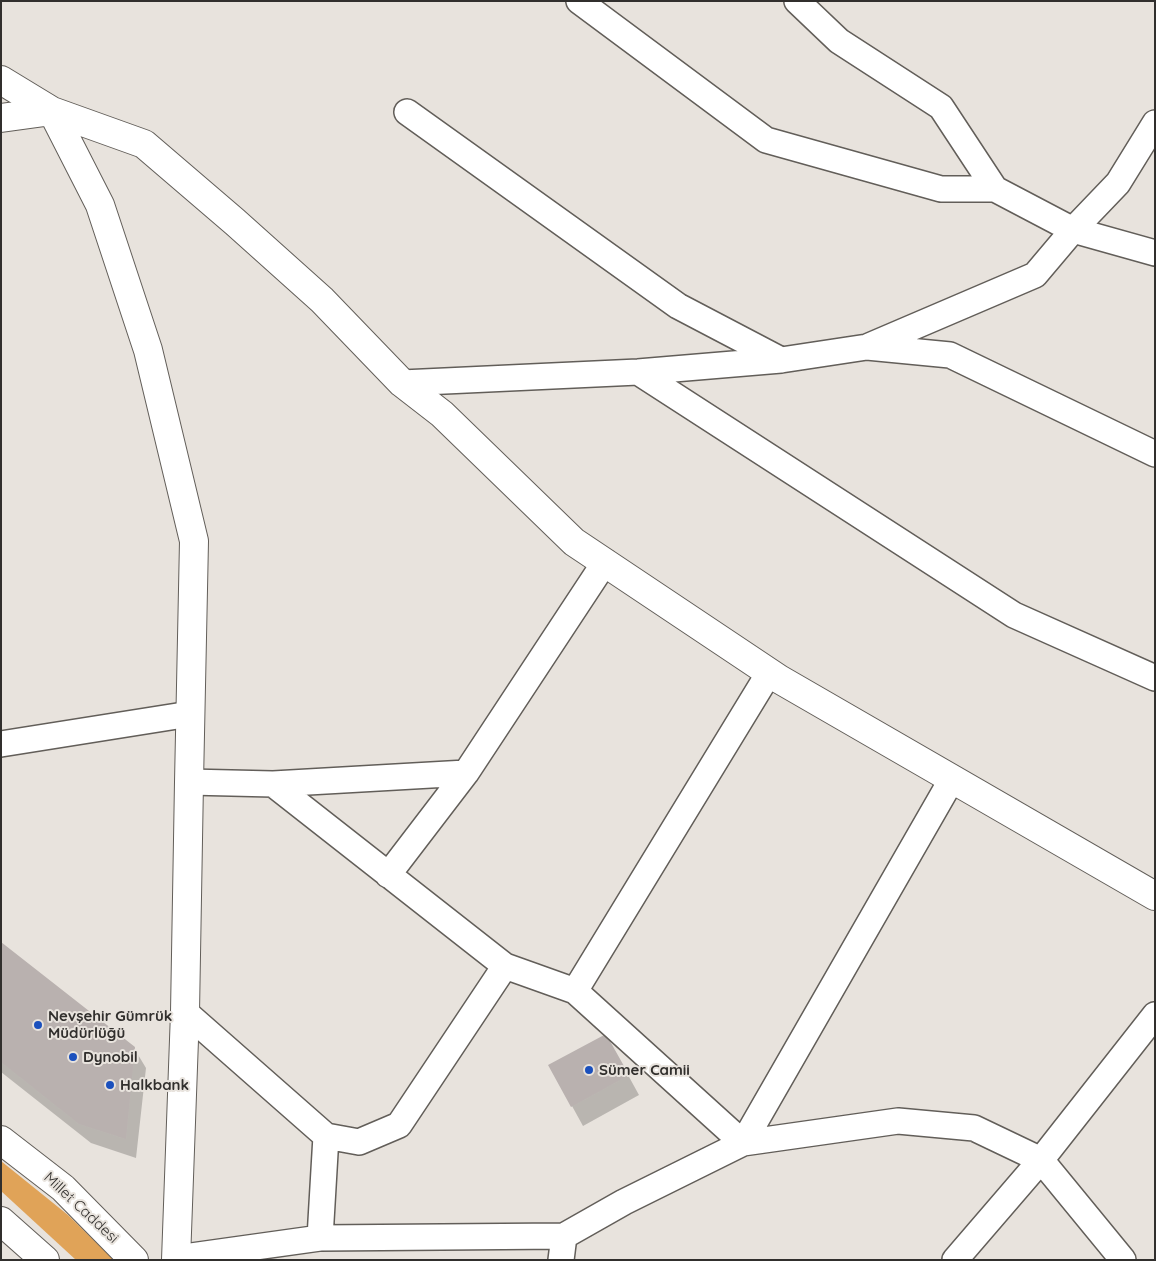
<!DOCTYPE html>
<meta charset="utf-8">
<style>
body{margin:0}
#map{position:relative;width:1156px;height:1261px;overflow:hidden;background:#e8e3dd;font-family:Quicksand,sans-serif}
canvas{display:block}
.frame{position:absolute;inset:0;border:2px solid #312f2d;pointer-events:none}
</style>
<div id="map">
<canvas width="1156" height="1261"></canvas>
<div class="frame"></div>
</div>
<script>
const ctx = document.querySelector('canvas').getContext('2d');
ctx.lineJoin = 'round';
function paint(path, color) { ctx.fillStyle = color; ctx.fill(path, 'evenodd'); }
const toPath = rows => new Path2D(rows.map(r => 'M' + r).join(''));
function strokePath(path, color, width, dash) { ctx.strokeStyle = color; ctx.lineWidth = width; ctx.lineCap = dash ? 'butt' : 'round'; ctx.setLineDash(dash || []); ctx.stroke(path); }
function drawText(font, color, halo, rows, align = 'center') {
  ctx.font = font + ' Quicksand,sans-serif'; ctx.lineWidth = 4; ctx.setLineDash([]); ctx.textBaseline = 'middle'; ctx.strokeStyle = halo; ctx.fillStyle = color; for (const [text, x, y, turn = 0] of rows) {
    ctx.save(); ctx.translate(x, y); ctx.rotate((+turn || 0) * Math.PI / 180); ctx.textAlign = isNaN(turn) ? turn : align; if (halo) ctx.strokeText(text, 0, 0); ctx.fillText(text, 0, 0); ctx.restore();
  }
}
const green = toPath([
 [1,1161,68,1215,114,1260,76,1260,1,1191]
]);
const shadow = toPath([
 [1,944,134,1048,146,1068,136,1158,91,1143,1,1072],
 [617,1055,639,1095,583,1126,572,1106]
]);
const building = toPath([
 [1,942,135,1047,126,1139,79,1124,1,1062],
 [606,1034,629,1075,571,1107,548,1065]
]);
const street = toPath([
 [579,1,766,140,941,189,995,189],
 [797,1,839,41,941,107,995,189,1073,230,1155,253],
 [407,112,678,306,781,360],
 [869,346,1035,275,1073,230,1118,183,1155,123],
 [638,372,1014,615,1155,678],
 [402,383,638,372,781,360,867,347,950,355,1155,454],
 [1,744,190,714],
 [189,782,273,784,466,773],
 [273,784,505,966,575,991,743,1143,952,779],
 [388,875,466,773,605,562],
 [575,991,769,673],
 [185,1012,326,1136,359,1142,399,1125,505,966],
 [320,1238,326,1136],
 [177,1258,320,1238,564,1236,624,1202,743,1143,898,1121,974,1128,1041,1160,1123,1260],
 [561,1260,564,1236],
 [955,1260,1041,1160,1155,1015]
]);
const secondary = toPath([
 [1,80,52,111,100,205,148,350,194,541,189,782,185,1012,176,1260],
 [1,118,52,111,144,144,235,222,322,300,402,383,442,414,574,542,779,679,1155,896]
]);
const primary = toPath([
 [1,1140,63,1188,134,1260],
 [1,1221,45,1260]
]);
const markers = [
 [38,1025,5,"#1b50bd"],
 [73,1057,5,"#1b50bd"],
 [589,1070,5,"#1b50bd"],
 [110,1085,5,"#1b50bd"]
];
const poiNames = [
 ["Nevşehir Gümrük",48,1016],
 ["Müdürlüğü",48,1033],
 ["Dynobil",83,1057],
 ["Sümer Camii",599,1070],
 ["Halkbank",120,1085]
];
const streetNames = [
 ["Millet Caddesi",81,1208,43]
];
paint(green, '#e0a358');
paint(shadow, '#0003');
paint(building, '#b9b1af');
strokePath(street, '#625e59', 28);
strokePath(secondary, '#625e59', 30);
strokePath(primary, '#625e59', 30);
strokePath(street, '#fff', 25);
strokePath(secondary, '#fff', 28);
strokePath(primary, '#fff', 28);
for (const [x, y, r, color] of markers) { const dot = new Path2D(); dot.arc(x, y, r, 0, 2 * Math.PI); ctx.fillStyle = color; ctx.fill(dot); strokePath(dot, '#e8e3dd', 2); }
drawText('bold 15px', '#312f2d', '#e8e3dd', poiNames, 'left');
drawText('15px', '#312f2d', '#e8e3dd', streetNames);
</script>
